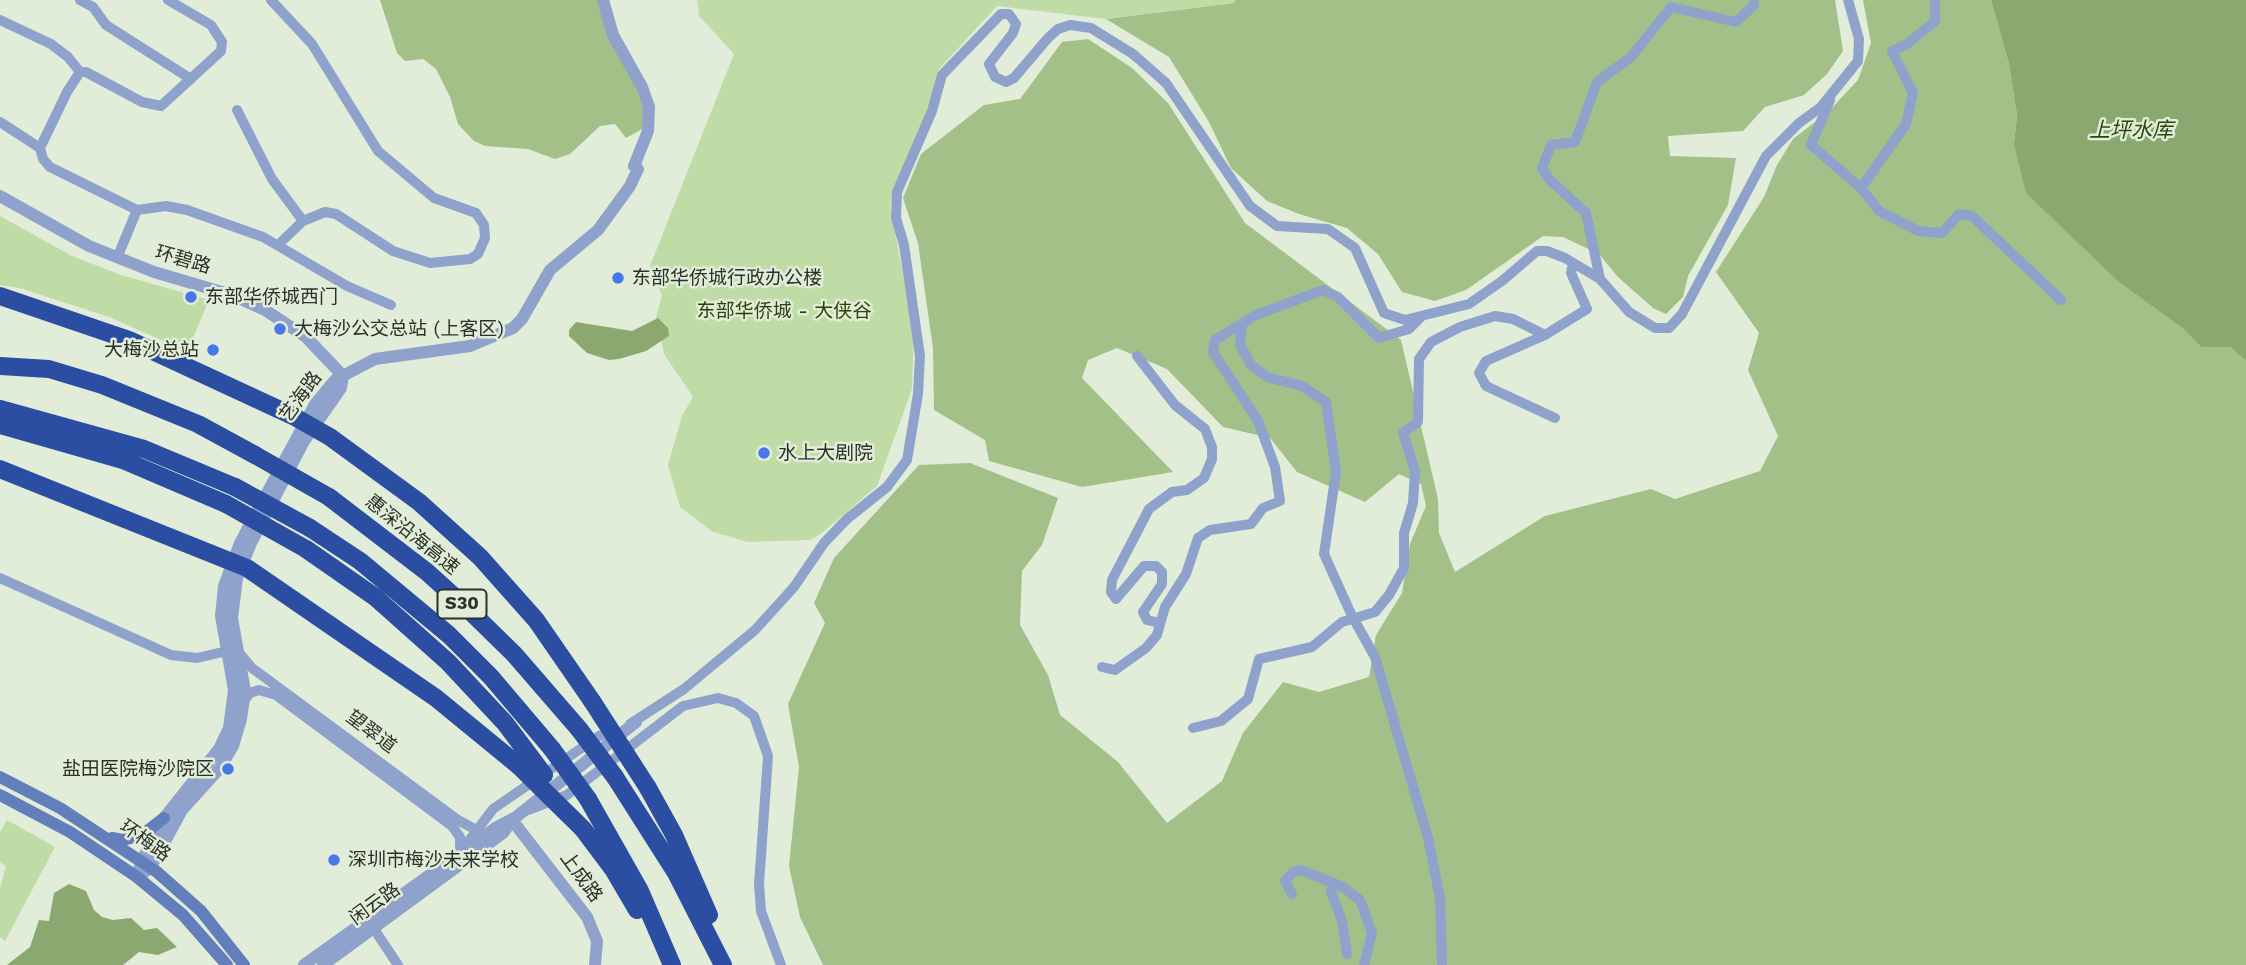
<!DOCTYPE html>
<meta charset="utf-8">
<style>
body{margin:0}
canvas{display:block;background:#e1edd8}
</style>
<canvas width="2246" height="965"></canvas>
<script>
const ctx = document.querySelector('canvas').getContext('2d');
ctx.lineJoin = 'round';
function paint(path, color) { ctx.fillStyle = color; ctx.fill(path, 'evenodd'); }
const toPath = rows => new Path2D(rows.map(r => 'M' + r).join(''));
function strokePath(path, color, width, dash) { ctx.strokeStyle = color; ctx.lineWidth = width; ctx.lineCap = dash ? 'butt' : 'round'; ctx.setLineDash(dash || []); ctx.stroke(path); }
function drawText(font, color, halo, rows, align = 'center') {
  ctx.font = font + ' "Work Sans","Noto Sans SC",sans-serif'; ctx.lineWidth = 5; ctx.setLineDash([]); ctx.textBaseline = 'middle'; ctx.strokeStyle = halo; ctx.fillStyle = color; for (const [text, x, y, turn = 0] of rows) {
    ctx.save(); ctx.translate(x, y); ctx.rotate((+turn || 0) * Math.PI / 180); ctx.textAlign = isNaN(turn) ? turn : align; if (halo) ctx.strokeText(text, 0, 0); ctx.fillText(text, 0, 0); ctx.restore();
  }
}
const green = toPath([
 [697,0,1235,0,1235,3,1106,19,997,6,939,69,935,91,890,205,914,334,912,389,877,486,822,533,810,540,748,542,713,532,680,507,668,465,682,416,693,397,664,354,656,317,662,295,650,266,734,54,699,16],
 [0,216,72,256,121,275,209,300,187,352,112,318,20,288,0,285],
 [7,820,55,847,5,941,0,937,0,888,6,866,0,862,0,832]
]);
const forest = toPath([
 [380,0,599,0,638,93,644,111,644,128,626,138,615,124,600,126,570,154,555,159,528,149,485,146,474,141,458,124,450,97,436,69,423,59,405,61,397,53],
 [1235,0,1835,0,1843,51,1827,74,1804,95,1765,107,1743,131,1668,136,1670,156,1736,158,1728,205,1688,276,1683,297,1666,314,1653,308,1618,277,1599,254,1563,237,1543,236,1466,290,1435,301,1402,292,1378,254,1347,228,1299,214,1267,201,1231,168,1209,122,1169,57,1106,19,1235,3],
 [1863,0,1991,0,2009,64,2017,115,2014,144,2201,347,2230,347,2246,361,2246,965,823,965,800,917,789,866,799,767,788,704,825,623,814,603,834,558,919,465,970,463,1058,498,1042,545,1022,571,1020,625,1048,675,1060,715,1118,762,1167,823,1222,781,1243,733,1283,682,1319,692,1369,677,1376,635,1402,593,1410,544,1426,506,1421,484,1399,474,1365,502,1297,472,1270,438,1223,427,1167,369,1117,348,1088,360,1082,378,1173,472,1082,487,989,461,985,440,934,410,933,348,918,243,903,198,921,154,984,105,1020,99,1062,42,1088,39,1132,68,1168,103,1245,223,1401,340,1438,499,1439,533,1455,572,1545,516,1651,489,1675,499,1760,471,1778,436,1748,370,1759,333,1716,272,1764,197,1777,165,1793,139,1828,112,1858,80,1871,43]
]);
const water = toPath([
 [1991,0,2246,0,2246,361,2230,347,2201,347,2183,328,2119,282,2026,193,2014,144,2017,115,2009,64],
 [658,318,668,328,669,336,646,351,619,359,609,360,587,353,569,336,569,330,576,322,632,331],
 [69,884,86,891,94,910,102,917,113,920,131,918,144,930,157,928,177,947,158,955,139,952,123,965,7,965,30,947,39,920,49,921,54,893]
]);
const minor = toPath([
 [80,0,93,7,106,25,191,79],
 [271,0,312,44,378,151,434,198,476,213,484,225,485,238,478,254,470,259,430,263,393,251,336,214,325,212,303,221,279,244],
 [1935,0,1935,21,1907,44,1892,51,1913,93,1906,124,1861,188,1879,211,1918,231,1942,233,1959,214,1972,216,2061,300],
 [0,20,51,44,68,57,80,72],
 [1830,100,1811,145,1861,188],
 [237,110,272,179,303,221],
 [0,122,40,148],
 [137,210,166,206,187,210,263,237,347,286,391,305],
 [117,258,137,210,50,167,43,159,40,148,67,92,80,72,86,72,142,102,161,106,221,51,222,42,211,25,168,0],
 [1600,279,1586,213,1549,179,1542,168,1551,145,1575,142,1597,82,1631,57,1671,7,1736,22,1754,5,1754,0],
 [1242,323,1240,345,1251,365,1267,377,1302,386,1326,402,1336,472,1324,554,1352,616,1375,657,1428,838,1440,898,1442,965],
 [1545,335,1486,361,1479,373,1486,386,1555,418],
 [1137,356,1175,405,1205,429,1212,447,1212,459,1204,478,1187,490,1172,492,1149,509,1112,580,1111,592,1116,599,1144,566,1156,566,1162,572,1162,584,1143,612,1147,620,1160,623],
 [0,578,171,655,197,658,227,651],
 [240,654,252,668,458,820,480,832],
 [1102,667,1115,670,1146,648,1157,635,1165,607,1186,574,1198,538,1210,530,1251,524,1263,508,1280,501,1275,467,1258,421,1213,352,1215,340,1256,315,1323,290,1338,297,1379,338,1409,329,1421,317],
 [244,701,250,693,259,690,276,695,452,826,460,837,460,850],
 [630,724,684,689,755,630,794,587,824,543,847,519,887,487,907,460,918,394,920,356,904,245,896,218,897,192,932,111,942,75,1001,14,1009,14,1016,24,1013,33,989,64,995,77,1006,82,1014,78,1048,38,1058,29,1070,25,1091,28,1133,54,1166,83,1250,206,1277,226,1328,229,1355,248,1384,313,1405,320,1469,304,1502,281,1537,251,1547,251,1565,258,1600,279,1629,312,1655,328,1669,328,1682,314,1766,156,1799,123,1821,107,1858,61,1859,39,1848,0],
 [1193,728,1221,721,1248,699,1259,659,1312,647,1342,622,1375,612,1389,595,1404,568,1404,533,1413,503,1415,471,1403,433,1418,422,1419,359,1431,342,1460,327,1495,316,1513,319,1545,335,1587,309,1571,273,1573,263],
 [528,810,567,795,683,706,718,698,736,703,754,716,768,756,759,884,761,911,781,965],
 [462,850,493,809,599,736,613,731],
 [1334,883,1331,892,1342,921,1347,954],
 [1292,894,1285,881,1293,872,1301,870,1343,887,1360,900,1372,933,1364,965],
 [374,929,398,965]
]);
const tertiary = toPath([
 [0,196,89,246,154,272,232,295,265,310,306,337,343,376],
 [512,820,587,917,597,941,595,965],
 [142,874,151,867,182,810,220,768,233,746,241,719,245,691,232,618,237,578,251,543,304,441,341,388,343,376],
 [137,877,142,860,164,818,219,749,229,728,234,690,221,616,224,586,240,543,315,404,335,380,375,359,470,346,513,328,522,319,550,270,598,230,630,186,638,169,634,166,648,131,649,107,642,87,613,35,603,0],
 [304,965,497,827,516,817,636,722],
 [323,965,503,833,512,820]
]);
const secondary = toPath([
 [0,777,60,808,157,872,201,911,244,965],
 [0,795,70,832,137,877,183,915,227,965],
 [112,838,123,840,142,835,164,818]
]);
const motorway = toPath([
 [0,296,129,340,293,416,330,437,419,502,480,557,536,620,592,701],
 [0,366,49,369,102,385,198,424,255,455],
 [0,409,144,449,235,487],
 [0,425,123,460,226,504],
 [0,469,247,568,436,698,519,766],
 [329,497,427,572,470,611,514,654,579,729],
 [310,528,360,561,449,635,491,677,552,749],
 [306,549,375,597,448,662,505,723,544,775],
 [615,777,676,873,723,965],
 [648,788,674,835,709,915],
 [588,799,640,891,672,965],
 [583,829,613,869,637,910]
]);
const motorwayBridge = toPath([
 [255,455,329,497],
 [235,487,310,528],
 [226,504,306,549],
 [592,701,648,788],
 [579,729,615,777],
 [552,749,588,799],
 [519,766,583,829]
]);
const markers = [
 [618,278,7,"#4877e9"],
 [191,297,7,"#4877e9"],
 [280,329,7,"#4877e9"],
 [213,350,7,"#4877e9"],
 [764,453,7,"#4877e9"],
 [228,769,7,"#4877e9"],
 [334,860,7,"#4877e9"]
];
const shields = [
 [462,604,49]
];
const shieldNames = [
 ["S30",462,604]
];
const streetNames = [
 ["环碧路",183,260,16],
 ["艺海路",301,397,-54],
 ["惠深沿海高速",412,535,39],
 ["望翠道",371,732,37],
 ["环梅路",145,841,35],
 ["上成路",581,877,54],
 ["闲云路",375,904,-36]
];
const poiNames = [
 ["东部华侨城行政办公楼",632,278],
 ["东部华侨城西门",205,297],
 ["大梅沙公交总站 (上客区)",294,329],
 ["大梅沙总站",199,350,"right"],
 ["水上大剧院",778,453],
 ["盐田医院梅沙院区",214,769,"right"],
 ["深圳市梅沙未来学校",348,860]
];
const parkNames = [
 ["东部华侨城 - 大侠谷",784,311]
];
const waterNames = [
 ["上坪水库",2131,131]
];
paint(green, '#bfdca7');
paint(forest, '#a2c087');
paint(water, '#8ba871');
strokePath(minor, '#8ea2cc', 10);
strokePath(tertiary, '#8ea2cc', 12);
strokePath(secondary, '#637fbb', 12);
strokePath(motorway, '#2b4da2', 18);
strokePath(motorwayBridge, '#2b4da2', 18);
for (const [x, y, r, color] of markers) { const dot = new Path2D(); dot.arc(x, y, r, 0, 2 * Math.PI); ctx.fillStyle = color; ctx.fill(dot); strokePath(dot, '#e1edd8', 2.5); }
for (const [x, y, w] of shields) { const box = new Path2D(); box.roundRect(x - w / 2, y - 14.5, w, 29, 5); ctx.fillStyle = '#e1edd8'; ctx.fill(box); strokePath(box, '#2b3028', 2); }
drawText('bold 18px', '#2b3028', null, shieldNames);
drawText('19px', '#2b3028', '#e1edd8', streetNames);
drawText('19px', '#2b3028', '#e1edd8', poiNames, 'left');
drawText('19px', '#294406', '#e1edd8', parkNames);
drawText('italic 21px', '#2b4609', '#e1edd8', waterNames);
</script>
